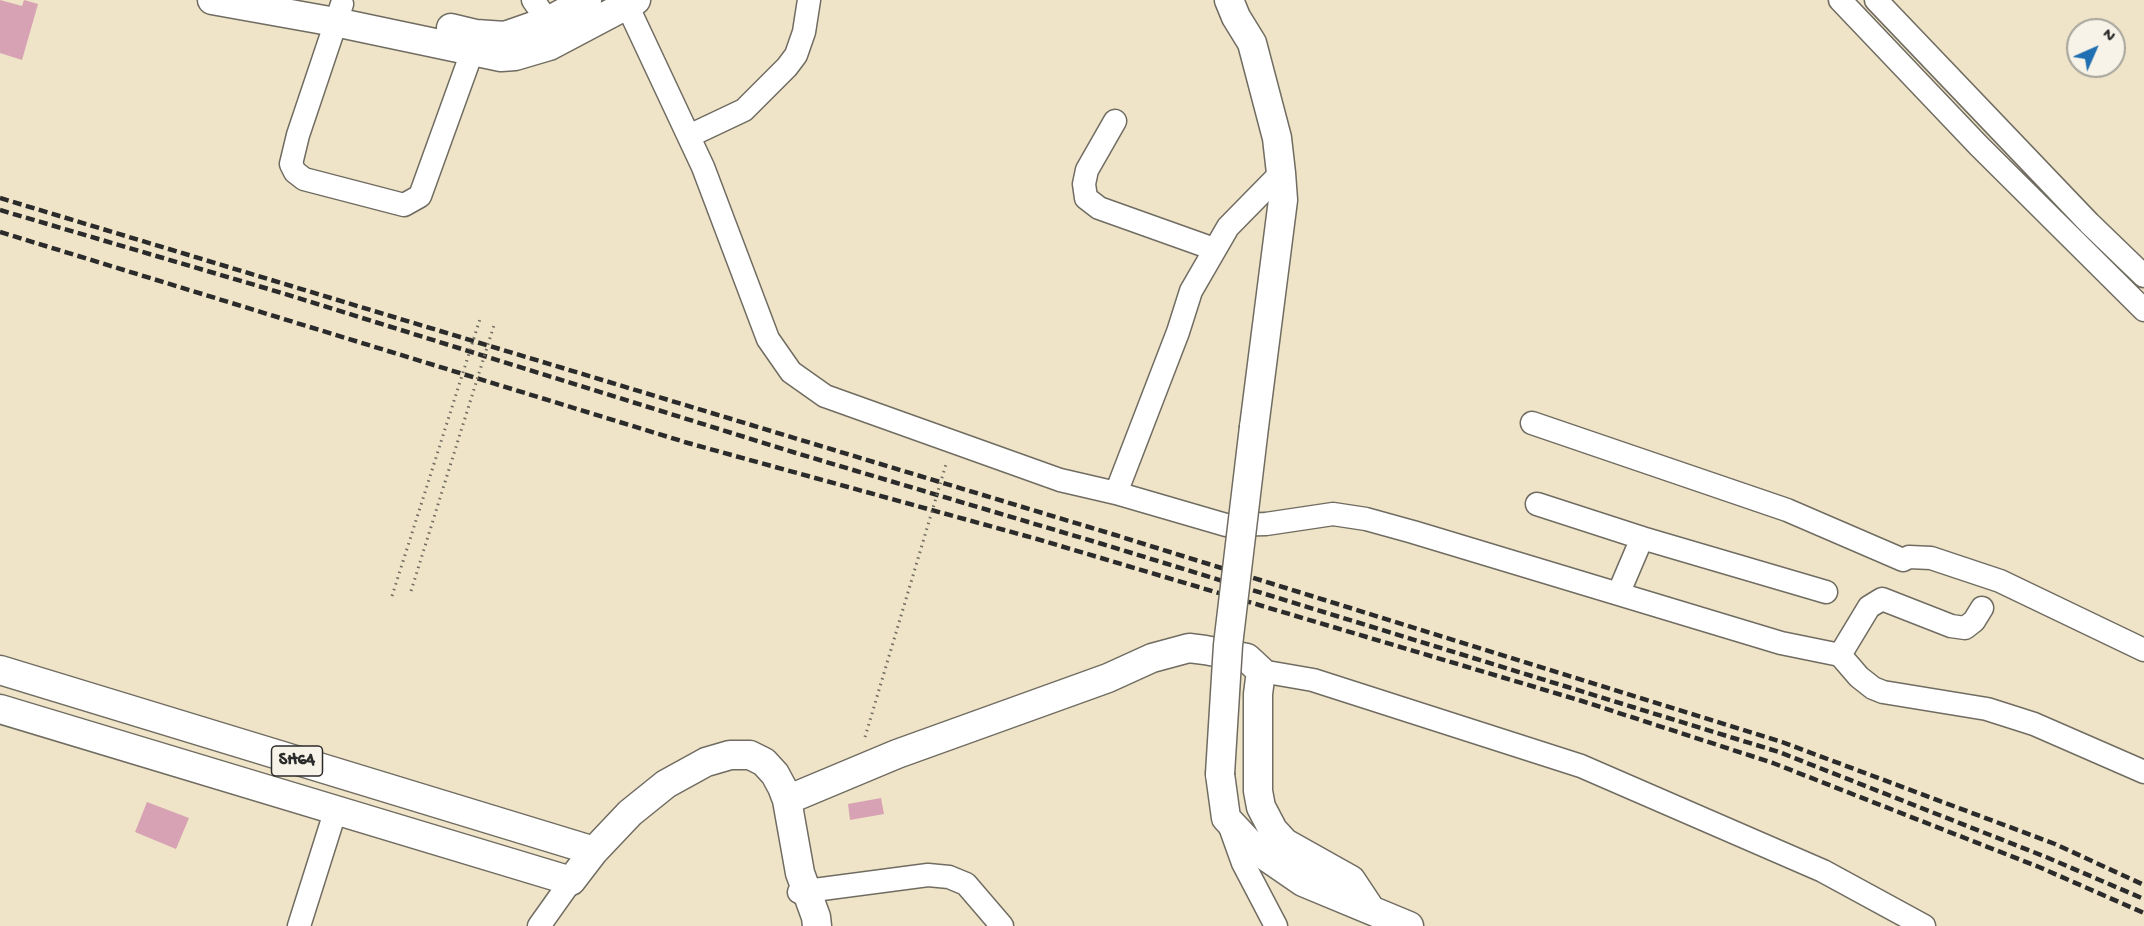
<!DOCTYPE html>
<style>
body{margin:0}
#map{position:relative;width:2144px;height:926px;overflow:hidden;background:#efe4c7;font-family:"Gochi Hand",sans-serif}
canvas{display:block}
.north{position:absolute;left:2066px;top:18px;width:60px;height:60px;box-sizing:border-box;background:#f7f3e8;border:2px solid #a5a39c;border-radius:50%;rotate:45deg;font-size:16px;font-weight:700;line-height:24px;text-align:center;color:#2b2b2b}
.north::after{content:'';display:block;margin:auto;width:21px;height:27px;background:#1f6fb2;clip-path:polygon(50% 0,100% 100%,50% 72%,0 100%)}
</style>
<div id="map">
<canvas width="2144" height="926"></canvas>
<div class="north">N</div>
</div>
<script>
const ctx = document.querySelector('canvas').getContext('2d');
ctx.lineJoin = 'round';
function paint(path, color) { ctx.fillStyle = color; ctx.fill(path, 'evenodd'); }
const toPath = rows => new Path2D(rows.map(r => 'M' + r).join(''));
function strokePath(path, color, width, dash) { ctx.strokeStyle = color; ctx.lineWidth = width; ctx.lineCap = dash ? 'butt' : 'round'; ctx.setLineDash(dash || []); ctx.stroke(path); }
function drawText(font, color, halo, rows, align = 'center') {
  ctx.font = font + ' "Gochi Hand",sans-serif'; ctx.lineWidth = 4.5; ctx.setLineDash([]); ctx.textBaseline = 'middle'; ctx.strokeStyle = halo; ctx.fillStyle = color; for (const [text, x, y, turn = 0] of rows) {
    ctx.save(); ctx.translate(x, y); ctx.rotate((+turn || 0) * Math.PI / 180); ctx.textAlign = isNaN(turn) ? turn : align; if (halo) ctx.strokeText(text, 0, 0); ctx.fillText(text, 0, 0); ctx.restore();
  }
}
const building = toPath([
 [0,0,22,6,24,0,38,4,22,60,0,53],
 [881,798,884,814,850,820,848,804],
 [147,802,189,818,176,849,135,832]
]);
const minor = toPath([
 [533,0,548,21],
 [1840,0,1979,146,2144,310],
 [1876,0,2089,223,2144,276],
 [342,4,298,135,291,164,295,172,304,179,404,205,420,196,472,52,476,35],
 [627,5,703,167,768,339,791,372,825,396,1060,480,1116,493,1226,525,1266,524,1333,514,1366,519,1413,532,1781,643,1840,655,1859,677,1873,688,1883,692,1987,709,2034,724,2144,772],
 [1115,121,1087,170,1084,184,1086,198,1099,208,1214,249],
 [689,136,744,110,787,67,796,55,804,32,809,0],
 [1532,423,1787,510,1903,560,1909,557,1931,558,2000,581,2144,650],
 [1116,493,1178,332,1191,291,1228,227,1281,173],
 [1537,504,1642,538],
 [1619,592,1642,538,1826,592],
 [1840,655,1869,607,1882,599,1951,626,1965,628,1974,621,1982,608],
 [1261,671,1313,680,1581,766,1823,871,1924,926],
 [1229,824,1243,863,1276,926],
 [799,892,928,875,949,877,966,884,1002,926],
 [299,926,336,809],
 [539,926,571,881]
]);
const major = toPath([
 [212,0,335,22,501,57,515,56,549,46,636,0],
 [1229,0,1236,17,1252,43,1277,138,1281,173,1283,200,1254,427],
 [451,28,476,34,505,36,548,21,587,0],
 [0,670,594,851],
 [0,709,571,881,594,851,630,813,666,784,706,762,730,755,750,755,764,762,775,774,782,787,787,800,800,873,816,917,817,926],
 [1220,774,1226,818,1255,849,1303,882,1409,926],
 [787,800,897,754,1108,678,1152,658,1189,648,1205,650,1247,658,1261,671,1258,694,1258,791,1261,807,1273,830,1285,843,1351,880,1371,910]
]);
const rail = toPath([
 [0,198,1112,534,1782,742,2055,844,2144,885],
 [0,210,282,293,796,453,1109,546,1779,752,2046,857,2144,899],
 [0,232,688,443,1037,539,1582,701,1773,763,2039,867,2144,913]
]);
const pathBridge = toPath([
 [411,591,495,322],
 [392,596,480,319],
 [865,737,947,461]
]);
const majorBridge = toPath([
 [1220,774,1228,645,1254,427]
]);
const shields = [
 [297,761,51]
];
const shieldNames = [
 ["SH64",297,761]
];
paint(building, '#d7a2b3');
strokePath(minor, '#706c62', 25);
strokePath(major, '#706c62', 31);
strokePath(minor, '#fff', 22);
strokePath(major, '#fff', 28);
strokePath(rail, '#2b2b2b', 4.5, [9, 4.5]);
strokePath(majorBridge, '#706c62', 31, []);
strokePath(pathBridge, '#706c62', 3, [1.5, 4.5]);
strokePath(majorBridge, '#fff', 28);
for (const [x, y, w] of shields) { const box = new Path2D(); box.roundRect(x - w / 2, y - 15, w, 30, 4.5); ctx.fillStyle = '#f7f3e8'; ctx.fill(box); strokePath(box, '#2b2b2b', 1.5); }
drawText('bold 18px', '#2b2b2b', null, shieldNames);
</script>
